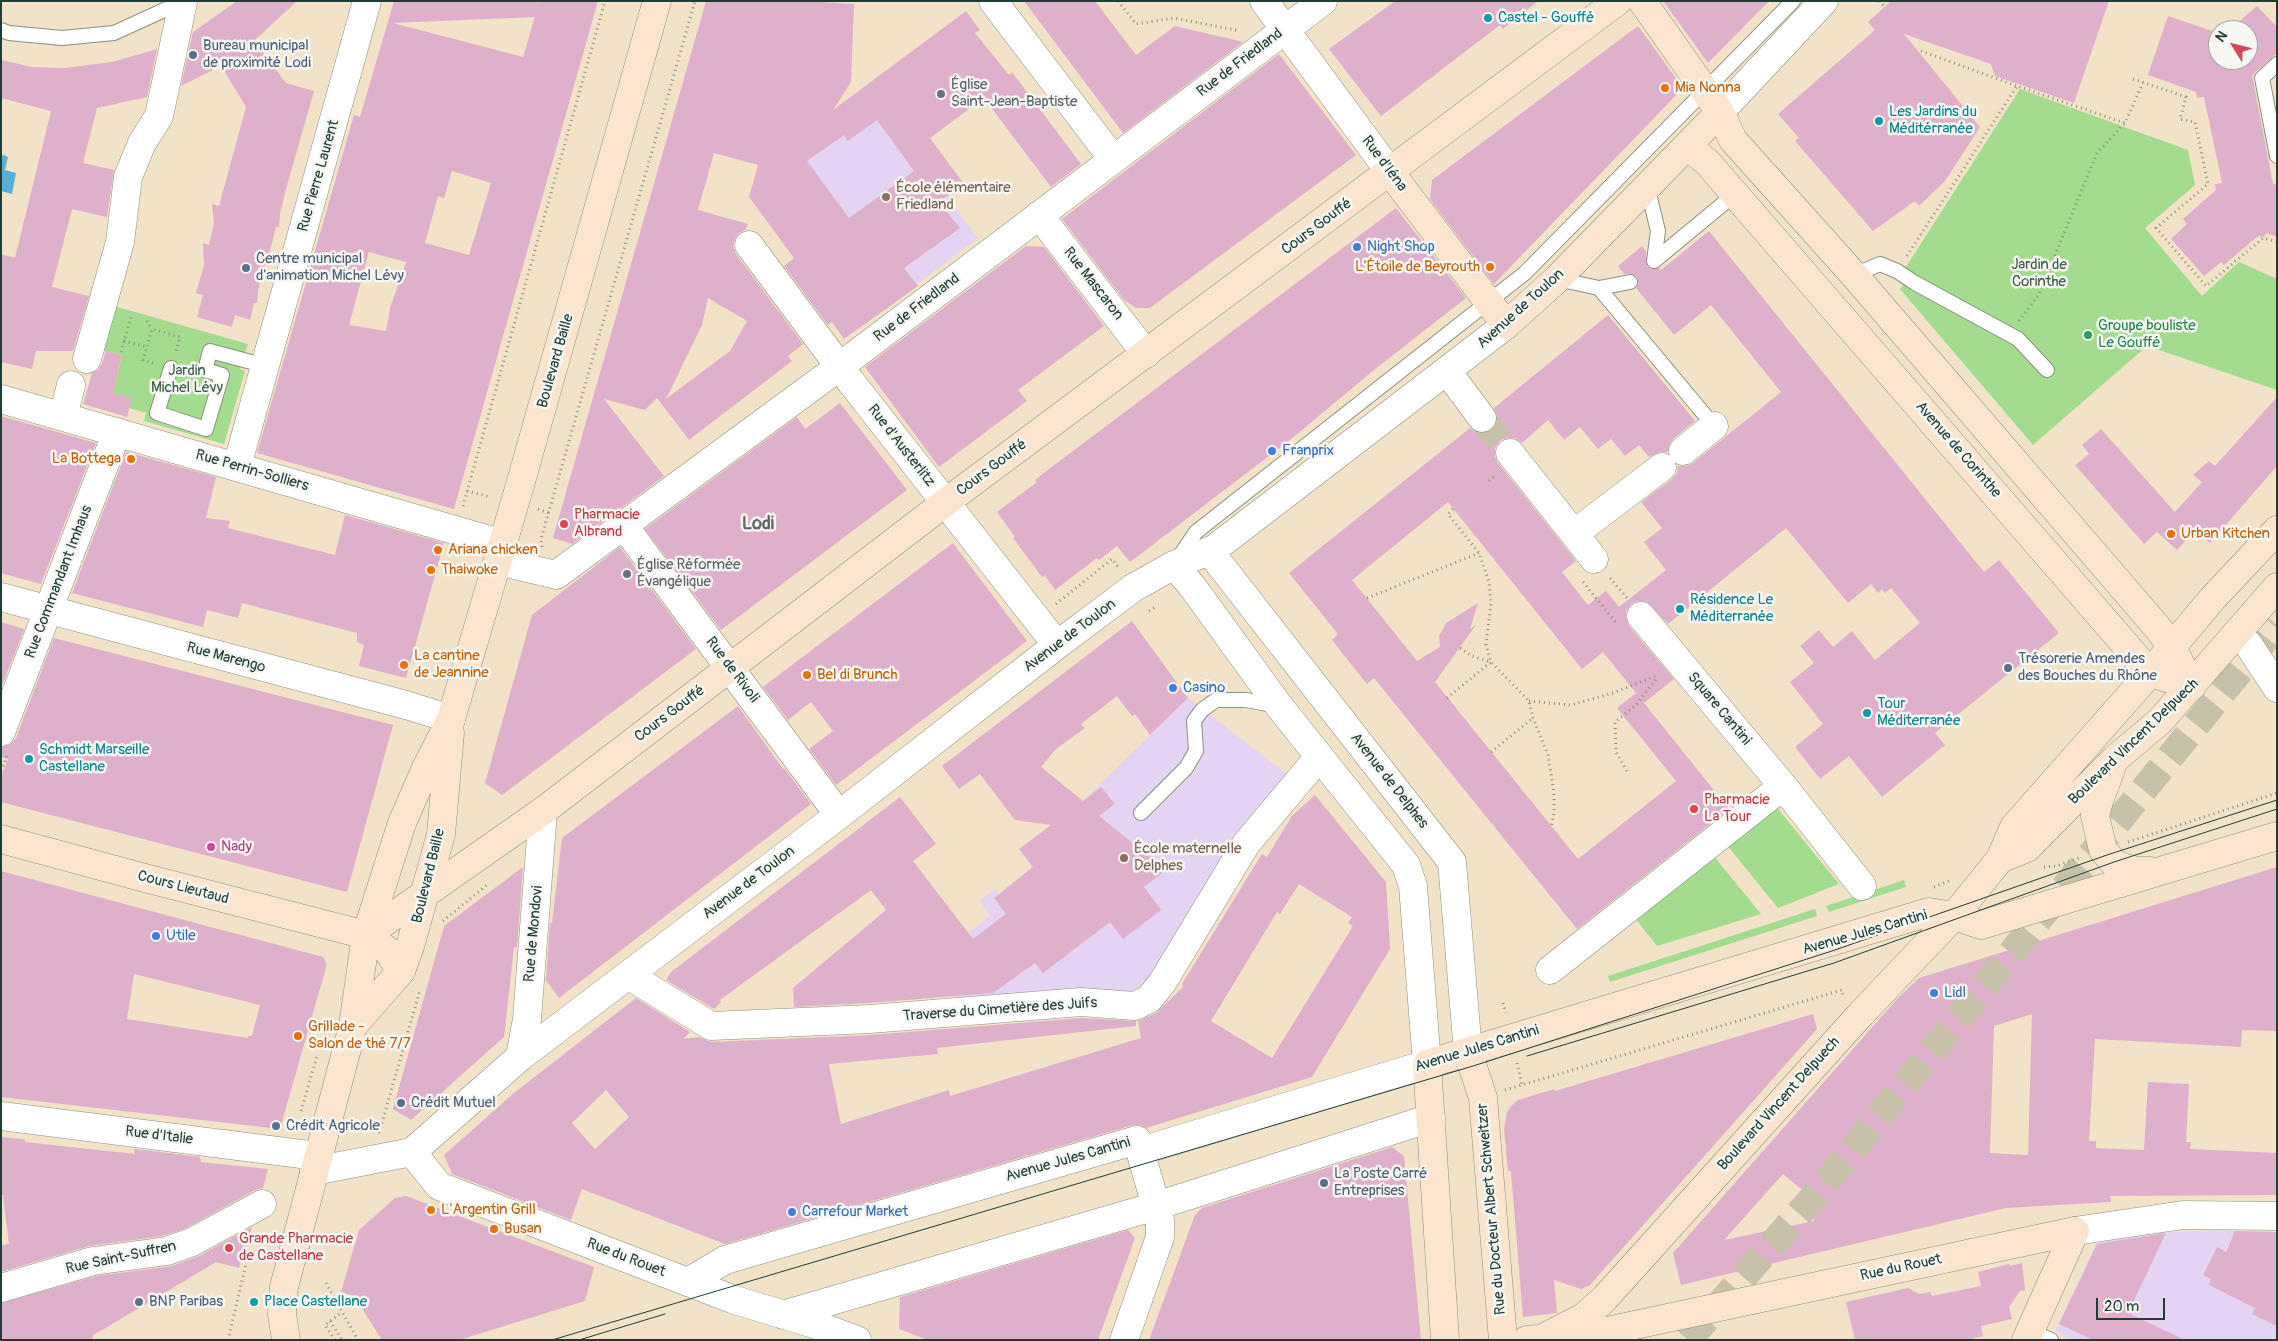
<!DOCTYPE html>
<meta charset="utf-8">
<style>
body{margin:0}
#map{position:relative;width:2278px;height:1341px;overflow:hidden;background:#f2e2c8;font-family:Pangolin,sans-serif}
canvas{display:block}
.frame{position:absolute;inset:0;border:2px solid #1f3d34;pointer-events:none}
.north{position:absolute;left:2208px;top:20px;width:50px;height:50px;box-sizing:border-box;background:#f6f6f2;border:1px solid #a0aca6;border-radius:50%;rotate:306deg;font-size:14px;font-weight:700;line-height:20px;text-align:center;color:#1f3d34}
.north::after{content:'';display:block;margin:auto;width:18px;height:22px;background:#d1495b;clip-path:polygon(50% 0,100% 100%,50% 72%,0 100%)}
.scale{position:absolute;left:2096px;top:1298px;width:69px;height:22px;box-sizing:border-box;border:2px solid #1f3d34;border-top:0;padding-left:6px;font-size:15px;line-height:18px;white-space:nowrap;color:#1f3d34;-webkit-text-stroke:4px #f6f6f2;paint-order:stroke}
</style>
<div id="map">
<canvas width="2278" height="1341"></canvas>
<div class="frame"></div>
<div class="north">N</div>
<div class="scale">20 m</div>
</div>
<script>
const ctx = document.querySelector('canvas').getContext('2d');
ctx.lineJoin = 'round';
function paint(path, color) { ctx.fillStyle = color; ctx.fill(path, 'evenodd'); }
const toPath = rows => new Path2D(rows.map(r => 'M' + r).join(''));
function strokePath(path, color, width, dash) { ctx.strokeStyle = color; ctx.lineWidth = width; ctx.lineCap = dash ? 'butt' : 'round'; ctx.setLineDash(dash || []); ctx.stroke(path); }
function drawText(font, color, halo, rows, align = 'center') {
  ctx.font = font + ' Pangolin,sans-serif'; ctx.lineWidth = 5; ctx.setLineDash([]); ctx.textBaseline = 'middle'; ctx.strokeStyle = halo; ctx.fillStyle = color; for (const [text, x, y, turn = 0] of rows) {
    ctx.save(); ctx.translate(x, y); ctx.rotate((+turn || 0) * Math.PI / 180); ctx.textAlign = isNaN(turn) ? turn : align; if (halo) ctx.strokeText(text, 0, 0); ctx.fillText(text, 0, 0); ctx.restore();
  }
}
const built = toPath([
 [867,90,978,238,899,298,794,156],
 [1188,698,1287,774,1203,890,1147,980,1131,992,958,1003,928,963,990,916,980,901,995,889,999,894,1033,867,1019,849,1082,802],
 [2236,1229,2220,1263,2263,1287,2252,1314,2277,1326,2277,1340,2073,1340,2055,1332,2100,1236]
]);
const green = toPath([
 [2020,89,2188,150,2195,185,2145,228,2202,296,2239,262,2277,279,2277,390,2147,346,2033,445,1900,289,1904,284,1904,270],
 [114,306,248,344,240,369,245,371,224,444,144,421,146,413,129,408,131,398,113,393,122,355,102,350],
 [1775,805,1839,884,1778,908,1726,844],
 [1713,855,1761,914,1657,946,1635,918],
 [1904,880,1906,887,1829,912,1826,906],
 [1815,909,1817,916,1610,982,1608,976]
]);
const water = toPath([
 [4,155,8,157,5,170,16,173,12,194,1,191,1,156]
]);
const building = toPath([
 [237,1,297,1,254,41,286,83,314,91,286,189,280,214,279,227,276,227,269,254,268,266,265,265,258,290,257,303,254,303,250,320,235,315,232,327,197,317,203,295,196,293,204,265,203,243,209,245,214,223,212,204,219,206,246,107,221,66,181,86,193,32],
 [394,1,538,1,538,5,539,1,598,1,454,509,257,453,354,115,360,117],
 [535,17,523,57,393,23],
 [452,171,491,183,469,255,425,243,438,196,444,198],
 [369,252,406,262,390,308,386,331,349,325],
 [706,1,805,1,854,4,851,82,833,110,966,11,980,30,975,33,1009,75,1012,72,1081,164,1051,187,984,98,930,138,964,184,939,202,960,228,904,268,918,286,844,339,832,322,828,325,784,266,794,258,749,197,758,165,714,153,698,210,748,224,745,230,739,233,735,239,733,246,736,254,803,344,788,356,792,361,689,440,657,398,645,410,604,399,664,476,572,544,553,538],
 [877,120,914,171,849,218,807,161,844,135,848,141],
 [708,298,747,321,730,351,666,399,702,325],
 [1024,1,1095,1,1136,55,1175,26,1243,42,1123,133],
 [1395,1,1538,1,1503,29,1500,25,1381,116,1329,49],
 [1663,1,1769,1,1708,63],
 [1891,1,2109,1,2074,103,1995,76,1991,64,1904,34,1980,127,1945,181,1919,206,1915,201,1873,231,1795,141,1799,138,1778,114,1875,30,1868,22],
 [2257,6,2277,27,2277,53,2252,75,2273,184,2277,185,2277,237,2266,233,2264,237,2258,236,2224,265,2221,262,2204,276,2171,239,2187,224,2183,219,2216,190,2215,184,2222,183,2204,97,2197,98,2196,92,2148,75,2168,16,2218,33,2218,60,2248,60,2248,30,2229,30],
 [1638,26,1683,88,1494,284,1430,199,1432,180],
 [157,49,147,97,97,108,83,163,114,170,107,217,72,209,52,287,89,296,73,351,36,351,32,369,1,362,1,254,15,258,51,111,1,98,1,60,32,67,65,68,112,62],
 [1279,54,1356,155,1158,302,1150,308,1136,308,1124,300,1062,219],
 [1396,208,1466,298,1374,370,1290,440,1130,562,1117,546,1099,560,1097,558,1055,590,1045,576,1042,577,1013,538,1015,537,997,512,1037,482,1035,480,1053,466],
 [1709,231,1984,572,1999,560,2059,633,1935,733,1945,745,1882,797,1849,756,1820,779,1795,747,1823,724,1790,682,1814,663,1800,646,1819,630,1833,647,1852,631,1875,660,1920,623,1891,588,1885,593,1882,589,1878,593,1871,584,1848,603,1786,528,1668,624,1647,602,1638,601,1631,604,1626,611,1626,618,1629,626,1674,679,1644,703,1603,652,1582,669,1448,502,1352,580,1417,661,1440,647,1439,636,1446,623,1478,603,1470,629,1476,625,1435,682,1578,859,1676,781,1617,708,1636,693,1729,809,1577,929,1374,678,1367,684,1354,668,1332,640,1338,634,1289,573,1470,428,1475,432,1483,434,1492,430,1496,425,1498,417,1494,408,1608,315,1695,421,1673,439,1669,445,1668,452,1660,452,1649,457,1639,445,1625,456,1611,439,1598,449,1580,427,1564,440,1548,420,1522,443,1515,438,1508,438,1501,440,1495,448,1495,456,1498,463,1576,561,1562,572,1588,605,1606,591,1619,607,1666,570,1644,542,1662,528,1641,502,1672,479,1677,473,1678,466,1686,466,1693,463,1781,392,1711,305,1674,335,1636,288,1638,284,1637,277,1632,274,1624,274,1618,266,1642,246,1646,252,1647,266,1651,269,1659,268,1661,270],
 [1026,246,1044,247,1104,326,1018,390,1027,401,939,467,865,367],
 [106,351,122,355,113,393,132,398,127,417,83,404,92,373,98,370,102,364],
 [2277,397,2277,466,2210,543,2195,530,2177,550,2157,532,2144,544,2075,465,2089,454,2082,445,2101,429,2175,512,2202,482,2193,475,2209,461,2215,466],
 [840,403,907,490,721,630,645,529,797,417,805,429],
 [1,416,96,443,41,584,1,573],
 [126,452,216,477,206,518,230,521,228,528,335,555,345,515,444,543,406,678,359,666,364,645,357,642,357,633,242,603,238,618,207,610,203,627,72,593],
 [953,543,1027,641,836,785,809,749,833,731,811,702,788,720,763,687],
 [620,547,696,649,502,795,485,783,532,615],
 [1132,621,1188,698,1150,735,1135,714,1132,716,1117,696,1081,724,1085,728,1056,749,1041,767,1083,801,1101,787,1115,804,1099,816,1166,870,1144,887,1161,910,1123,939,1110,922,1043,973,1035,963,993,993,869,1003,794,1007,793,988,886,910,871,890,720,1000,721,1002,714,1009,666,980,671,972,900,797,936,844,913,861,973,939,1006,914,994,898,1033,867,1019,849,1051,825,1015,820,980,774,959,789,942,766],
 [1,622,24,629,24,630,1,688],
 [54,638,393,725,347,892,1,802,1,777,8,759,1,757,1,747,10,744,16,738],
 [738,706,783,769,784,768,811,804,559,998,546,980,550,922,552,923,562,838],
 [1315,795,1386,882,1390,949,1312,1077,1146,1128,1140,1125,1133,1125,725,1244,582,1189,571,1220,452,1174,444,1155,514,1093,636,998,690,1032,683,1039,699,1037,712,1042,871,1035,1081,1018,1136,1021,1136,1026,937,1048,938,1054,829,1064,841,1124,949,1090,950,1096,1141,1038,1138,1021,1156,1013,1183,987,1182,984,1262,854,1267,857,1292,816],
 [1299,884,1352,917,1348,923,1353,926,1272,1058,1211,1021,1277,912,1280,914],
 [606,1090,629,1117,595,1149,572,1123],
 [523,867,517,947,514,947,504,1037,411,1120,393,1109,444,926],
 [2277,867,2277,1031,2242,1030,2241,1047,2095,1039,2089,1141,2096,1141,2096,1148,2144,1150,2148,1082,2189,1084,2186,1142,2191,1142,2190,1149,2277,1153,2277,1195,2110,1196,2111,1202,2006,1208,1681,1285,1673,1253,1898,998,1919,978],
 [2032,1014,2028,1155,1990,1153,1994,1026],
 [1783,1174,1807,1194,1814,1221,1724,1240],
 [1,871,323,957,327,964,280,1129,1,1097],
 [134,974,260,1005,252,1036,248,1036,248,1038,127,1019],
 [1813,1014,1817,1029,1590,1285,1581,1289,1554,1280,1557,1313,1523,1317,1511,1171,1508,1171,1504,1129,1507,1112,1512,1105,1518,1100,1554,1089,1555,1091],
 [1,1137,24,1139,25,1142,135,1154,134,1149,136,1149,200,1157,201,1162,268,1169,263,1188,255,1190,186,1228,163,1236,89,1246,1,1272,1,1245,9,1244,3,1195,1,1195],
 [1392,1147,1404,1156,1421,1340,1149,1340,1195,1215,1202,1208],
 [406,1196,594,1267,585,1301,459,1340,382,1340,354,1296,341,1292,359,1230,395,1198],
 [252,1227,239,1268,216,1262,104,1329,93,1335,92,1340,1,1340,1,1303,96,1276,172,1266,199,1256],
 [1128,1230,1135,1238,1098,1340,928,1340,899,1329,900,1297],
 [2235,1231,2277,1232,2277,1326,2252,1314,2255,1308,2209,1285,2211,1279,2203,1275,2217,1247,2226,1252],
 [2166,1233,2128,1313,2185,1340,2093,1340,2059,1324,2097,1244],
 [2022,1263,2025,1290,2020,1291,2009,1307,2012,1319,1981,1326,1983,1336,1968,1340,1855,1340,1846,1302,1908,1288,1919,1294,1930,1292,1932,1296,1981,1286,1978,1272,2009,1264,2010,1266]
]);
const streetTunnel = toPath([
 [1482,418,1510,453]
]);
const highwayTunnel = toPath([
 [1688,1340,1818,1192,2277,625]
]);
const path = toPath([
 [1118,1,1136,24,1174,18,1240,31],
 [1879,1,1885,7],
 [1921,51,2017,86],
 [2133,79,2186,97,2180,119,2195,122,2208,184,2156,228,2206,286,2263,238,2277,242],
 [1907,256,2017,86,2125,123,2143,83],
 [147,321,152,329],
 [2019,321,2039,294,2097,153,2125,123],
 [124,341,147,347],
 [121,352,131,317],
 [153,363,143,360,152,329,180,337,176,351],
 [1489,481,1496,475],
 [467,491,491,497],
 [463,506,605,1],
 [538,509,549,513],
 [1453,509,1448,514,1479,553,1489,582,1491,604,1486,645,1491,662,1529,701,1533,718,1548,755,1554,793,1554,813,1551,827],
 [542,547,541,539,695,1],
 [1610,578,1627,598],
 [1583,582,1617,624],
 [1367,598,1479,553],
 [1056,604,1112,559,1119,568],
 [1149,611,1157,606],
 [1447,698,1491,662,1472,656,1460,648],
 [1529,701,1571,705,1613,693,1658,675],
 [1491,752,1533,718],
 [1,771,7,756],
 [1627,771,1616,752,1615,722,1636,705,1658,677],
 [2128,842,2277,793],
 [2044,867,2057,866,2079,858],
 [1934,887,1949,881],
 [443,921,487,885],
 [1503,1003,1506,1013],
 [1517,1063,1522,1085],
 [1505,1090,1842,990,1843,995],
 [301,1111,317,1056],
 [379,1133,420,990],
 [326,1283,358,1340],
 [330,1321,342,1340],
 [228,1340,246,1264],
 [335,1340,325,1325,342,1312]
]);
const lane = toPath([
 [1,30,9,33,62,38,114,33,184,1],
 [2277,64,2262,78,2277,156],
 [1647,186,1658,231,1654,261],
 [1654,261,1735,194],
 [1854,275,1880,264,1897,271,1915,283,2018,339,2047,370],
 [1557,279,1599,288,1630,282],
 [1599,288,1714,426],
 [171,368,157,413,206,429,222,375,205,370,210,351,266,366],
 [1177,560,1196,532,1525,273,1793,1],
 [1141,813,1186,768,1196,751,1194,721,1202,710,1216,700,1246,700,1278,706],
 [2030,1331,2051,1340]
]);
const street = toPath([
 [993,1,1113,159],
 [1264,1,1390,172],
 [1720,112,1824,1],
 [1039,215,1146,354],
 [749,245,851,382,1057,645],
 [87,359,120,242,128,177,142,143,159,116,183,2],
 [1447,371,1482,418],
 [1,399,503,544],
 [63,417,71,385],
 [1683,451,1714,426],
 [1510,453,1594,559],
 [237,466,367,1],
 [624,526,839,815],
 [1575,533,1662,467],
 [1214,549,1217,561,1225,571,1452,862,1468,1052],
 [498,561,556,575,839,367,1323,1],
 [1,597,406,705,451,719],
 [1641,616,1783,786,1862,886],
 [2248,644,2277,688],
 [1,732,117,432],
 [1550,970,1783,786],
 [628,975,711,1026,870,1019,1081,1002,1135,1006,1149,999,1162,983,1246,844,1319,757],
 [520,1057,527,1019,543,811],
 [1,1116,317,1156],
 [1141,1151,1427,1064,1413,886,1406,865,1279,706,1192,586,1174,565],
 [412,1152,439,1186,732,1299,814,1324,857,1340],
 [314,1171,412,1152,520,1057,839,815,1057,645,1133,588,1174,565,1214,549,1506,325],
 [2075,1231,2183,1215,2277,1216],
 [688,1282,725,1260,1137,1140,1160,1220,1160,1237,1124,1340],
 [1,1288,93,1261,167,1251,192,1242,262,1204],
 [783,1315,1156,1206,1431,1118]
]);
const secondary = toPath([
 [1642,1,1720,112,1733,140,1854,275,2157,627,2171,646,2192,686],
 [1687,146,1707,162,2150,673,2167,678],
 [1390,172,1506,325,1557,279,1720,112],
 [2111,769,2099,801,2095,816,2103,850,2116,865,2136,871,2150,871],
 [1,839,141,877,366,935,388,951,401,971],
 [2000,859,2027,848,2115,759,2160,721,2277,587],
 [366,935,543,811,946,502,1618,1],
 [353,1026,401,971,411,943,441,834,450,733],
 [1468,1052,1483,1098,1503,1340],
 [1547,1336,1584,1317,1605,1298,1859,1016,1954,916,2000,859,2014,827,2150,673,2213,598,2277,530],
 [286,1340,282,1314,284,1287,353,1026,366,935,402,823,426,768,451,719,520,485,657,1],
 [1445,1340,1427,1064,1929,912,1954,916,1981,925,2277,836],
 [1527,1340,1593,1334,2075,1231],
 [2026,1340,2075,1231]
]);
const tram = toPath([
 [1527,1056,1834,963,2114,862,2277,809],
 [552,1340,1473,1066,1832,951,2107,855,2277,800],
 [579,1340,665,1314]
]);
const markers = [
 [1488,18,5,"#0f9aa8"],
 [193,55,5,"#5c6f8a"],
 [1665,88,5,"#e8710a"],
 [941,94,5,"#6b7280"],
 [1879,121,5,"#0f9aa8"],
 [886,197,5,"#8d6e63"],
 [1357,247,5,"#3f7fe0"],
 [1490,267,5,"#e8710a"],
 [246,268,5,"#5c6f8a"],
 [2088,335,5,"#2e9e5b"],
 [1272,451,5,"#3f7fe0"],
 [131,459,5,"#e8710a"],
 [564,524,5,"#e0444e"],
 [2171,534,5,"#e8710a"],
 [438,550,5,"#e8710a"],
 [431,570,5,"#e8710a"],
 [627,574,5,"#6b7280"],
 [1680,609,5,"#0f9aa8"],
 [404,665,5,"#e8710a"],
 [2008,668,5,"#5c6f8a"],
 [807,675,5,"#e8710a"],
 [1173,688,5,"#3f7fe0"],
 [1867,713,5,"#0f9aa8"],
 [29,759,5,"#0f9aa8"],
 [1694,809,5,"#e0444e"],
 [211,847,5,"#d1479c"],
 [1124,858,5,"#8d6e63"],
 [156,936,5,"#3f7fe0"],
 [1934,993,5,"#3f7fe0"],
 [298,1036,5,"#e8710a"],
 [401,1103,5,"#5c6f8a"],
 [276,1126,5,"#5c6f8a"],
 [1324,1183,5,"#5c6f8a"],
 [431,1210,5,"#e8710a"],
 [792,1212,5,"#3f7fe0"],
 [494,1229,5,"#e8710a"],
 [229,1248,5,"#e0444e"],
 [139,1302,5,"#5c6f8a"],
 [254,1302,5,"#0f9aa8"]
];
const cultureNames = [
 ["Castel - Gouffé",1498,18],
 ["Les Jardins du",1889,112],
 ["Méditérranée",1889,129],
 ["Résidence Le",1690,600],
 ["Méditerranée",1690,617],
 ["Tour",1877,704],
 ["Méditerranée",1877,721],
 ["Schmidt Marseille",39,750],
 ["Castellane",39,767],
 ["Place Castellane",264,1302]
];
const serviceNames = [
 ["Bureau municipal",203,46],
 ["de proximité Lodi",203,63],
 ["Centre municipal",256,259],
 ["d'animation Michel Lévy",256,276],
 ["Trésorerie Amendes",2018,659],
 ["des Bouches du Rhône",2018,676],
 ["Crédit Mutuel",411,1103],
 ["Crédit Agricole",286,1126],
 ["La Poste Carré",1334,1174],
 ["Entreprises",1334,1191],
 ["BNP Paribas",149,1302]
];
const streetNames = [
 ["Rue de Friedland",1240,63,-37],
 ["Rue d'Iéna",1384,164,53],
 ["Rue Pierre Laurent",319,176,-74],
 ["Cours Gouffé",1317,227,-37],
 ["Rue Mascaron",1093,284,52],
 ["Rue de Friedland",917,308,-37],
 ["Avenue de Toulon",1521,309,-42],
 ["Boulevard Baille",556,361,-74],
 ["Rue d'Austerlitz",901,446,52],
 ["Avenue de Corinthe",1958,450,49],
 ["Cours Gouffé",992,468,-37],
 ["Rue Perrin-Solliers",252,471,16],
 ["Rue Commandant Imhaus",59,582,-69],
 ["Avenue de Toulon",1070,636,-37],
 ["Rue Marengo",226,658,15],
 ["Rue de Rivoli",732,670,53],
 ["Square Cantini",1719,709,50],
 ["Cours Gouffé",670,714,-37],
 ["Boulevard Vincent Delpuech",2134,742,-44],
 ["Avenue de Delphes",1389,781,52],
 ["Boulevard Baille",429,876,-76],
 ["Avenue de Toulon",749,883,-37],
 ["Cours Lieutaud",183,888,15],
 ["Avenue Jules Cantini",1865,933,-16],
 ["Rue de Mondovi",534,934,-85],
 ["Traverse du Cimetière des Juifs",1000,1010,-4],
 ["Avenue Jules Cantini",1477,1049,-17],
 ["Boulevard Vincent Delpuech",1779,1104,-48],
 ["Rue d'Italie",159,1136,7],
 ["Avenue Jules Cantini",1068,1160,-16],
 ["Rue du Docteur Albert Schweitzer",1492,1209,-95],
 ["Rue Saint-Suffren",121,1258,-12],
 ["Rue du Rouet",626,1258,21],
 ["Rue du Rouet",1901,1268,-12]
];
const worshipNames = [
 ["Église",951,85],
 ["Saint-Jean-Baptiste",951,102],
 ["Église Réformée",637,565],
 ["Évangélique",637,582]
];
const foodNames = [
 ["Mia Nonna",1675,88],
 ["L'Étoile de Beyrouth",1480,267,"right"],
 ["La Bottega",121,459,"right"],
 ["Urban Kitchen",2181,534],
 ["Ariana chicken",448,550],
 ["Thaiwoke",441,570],
 ["La cantine",414,656],
 ["de Jeannine",414,673],
 ["Bel di Brunch",817,675],
 ["Grillade -",308,1027],
 ["Salon de thé 7/7",308,1044],
 ["L'Argentin Grill",441,1210],
 ["Busan",504,1229]
];
const educationNames = [
 ["École élémentaire",896,188],
 ["Friedland",896,205],
 ["École maternelle",1134,849],
 ["Delphes",1134,866]
];
const shopNames = [
 ["Night Shop",1367,247],
 ["Franprix",1282,451],
 ["Casino",1183,688],
 ["Utile",166,936],
 ["Lidl",1944,993],
 ["Carrefour Market",802,1212]
];
const parkNames = [
 ["Jardin de",2039,265],
 ["Corinthe",2039,282],
 ["Jardin",187,371],
 ["Michel Lévy",187,388]
];
const leisureNames = [
 ["Groupe bouliste",2098,326],
 ["Le Gouffé",2098,343]
];
const healthNames = [
 ["Pharmacie",574,515],
 ["Albrand",574,532],
 ["Pharmacie",1704,800],
 ["La Tour",1704,817],
 ["Grande Pharmacie",239,1239],
 ["de Castellane",239,1256]
];
const hotelNames = [
 ["Nady",221,847]
];
const quarterNames = [
 ["Lodi",758,524]
];
paint(built, '#e4d3f2');
paint(green, '#a3dc8e');
paint(water, '#59afd6');
paint(building, '#dfb0cb');
strokePath(streetTunnel, '#c8c1aa', 28, [28, 14]);
strokePath(highwayTunnel, '#c8c1aa', 28, [28, 14]);
strokePath(lane, '#88907e', 16);
strokePath(street, '#88907e', 29);
strokePath(secondary, '#88907e', 29);
strokePath(path, '#88907e', 3, [1, 4]);
strokePath(lane, '#fff', 14);
strokePath(street, '#fff', 28);
strokePath(secondary, '#fbe5cf', 28);
strokePath(tram, '#1f3d34', 1);
for (const [x, y, r, color] of markers) { const dot = new Path2D(); dot.arc(x, y, r, 0, 2 * Math.PI); ctx.fillStyle = color; ctx.fill(dot); strokePath(dot, '#f6f6f2', 2); }
drawText('15px', '#0d838f', '#f6f6f2', cultureNames, 'left');
drawText('15px', '#4e5e75', '#f6f6f2', serviceNames, 'left');
drawText('15px', '#1f3d34', '#f6f6f2', streetNames);
drawText('15px', '#5b616d', '#f6f6f2', worshipNames, 'left');
drawText('15px', '#c56008', '#f6f6f2', foodNames, 'left');
drawText('15px', '#785e54', '#f6f6f2', educationNames, 'left');
drawText('15px', '#366cbe', '#f6f6f2', shopNames, 'left');
drawText('15px', '#395d46', '#f6f6f2', parkNames);
drawText('15px', '#27864d', '#f6f6f2', leisureNames, 'left');
drawText('15px', '#be3a42', '#f6f6f2', healthNames, 'left');
drawText('15px', '#b23c85', '#f6f6f2', hotelNames, 'left');
drawText('bold 18px', '#626569', '#f6f6f2', quarterNames);
</script>
